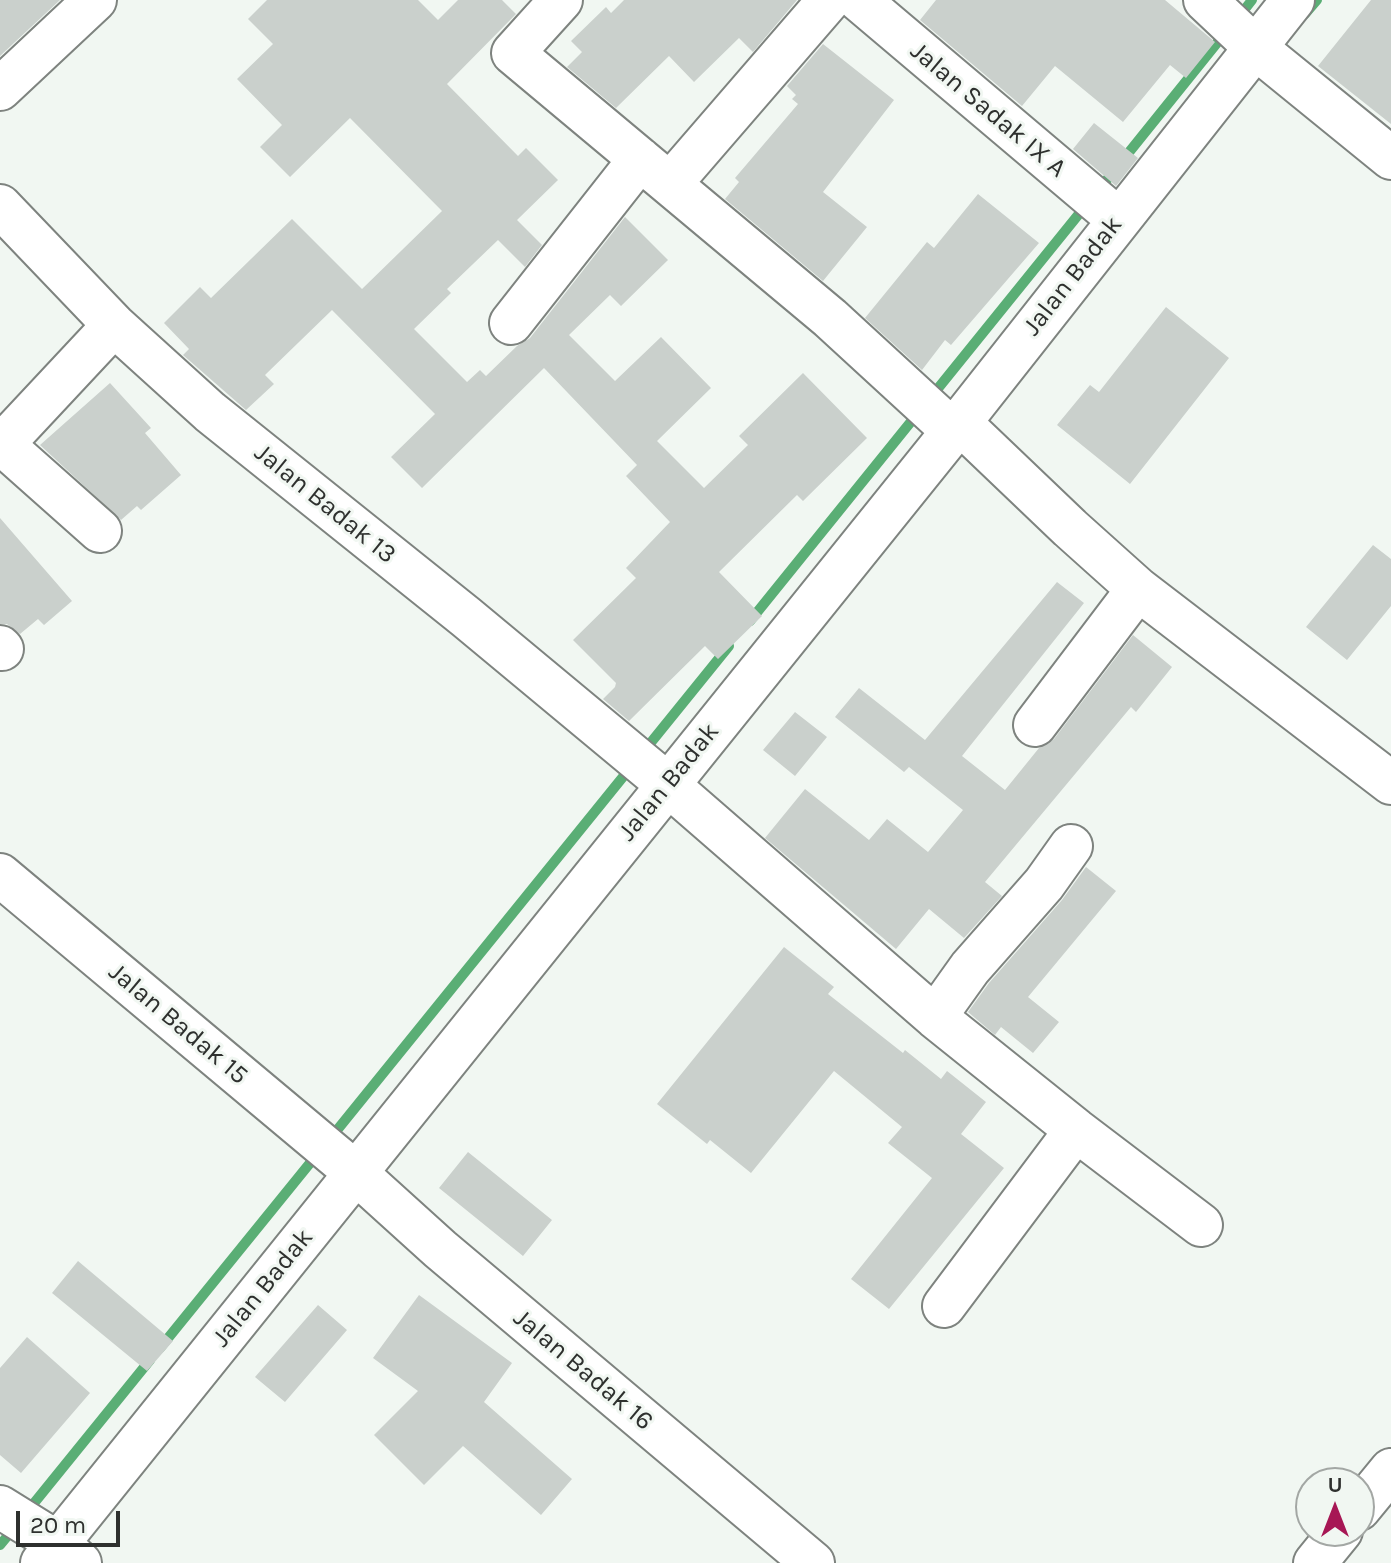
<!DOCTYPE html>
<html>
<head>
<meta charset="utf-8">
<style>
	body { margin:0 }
	#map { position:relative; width:1391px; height:1563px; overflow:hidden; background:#f1f7f2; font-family:Karla,sans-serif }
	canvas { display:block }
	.north { position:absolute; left:1295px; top:1467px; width:80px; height:80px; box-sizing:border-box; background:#f1f7f2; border:2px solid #a3a7a4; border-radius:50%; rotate:0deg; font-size:22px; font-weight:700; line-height:32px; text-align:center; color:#2e302e }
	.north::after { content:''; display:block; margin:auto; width:28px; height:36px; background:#a71755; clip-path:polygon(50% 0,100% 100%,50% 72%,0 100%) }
	.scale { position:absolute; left:16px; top:1511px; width:104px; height:36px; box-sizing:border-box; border:4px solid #2e302e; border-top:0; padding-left:10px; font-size:24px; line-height:28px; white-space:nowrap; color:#2e302e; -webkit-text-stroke:6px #f1f7f2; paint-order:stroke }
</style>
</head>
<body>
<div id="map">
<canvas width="1391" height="1563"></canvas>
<div class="north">U</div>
<div class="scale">20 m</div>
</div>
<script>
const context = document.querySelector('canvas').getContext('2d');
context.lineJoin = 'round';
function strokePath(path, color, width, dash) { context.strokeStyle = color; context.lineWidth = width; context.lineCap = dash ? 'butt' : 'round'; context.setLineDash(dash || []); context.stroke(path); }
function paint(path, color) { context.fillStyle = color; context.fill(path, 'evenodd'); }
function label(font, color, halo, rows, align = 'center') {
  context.font = font + ' Karla,sans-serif'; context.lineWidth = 6; context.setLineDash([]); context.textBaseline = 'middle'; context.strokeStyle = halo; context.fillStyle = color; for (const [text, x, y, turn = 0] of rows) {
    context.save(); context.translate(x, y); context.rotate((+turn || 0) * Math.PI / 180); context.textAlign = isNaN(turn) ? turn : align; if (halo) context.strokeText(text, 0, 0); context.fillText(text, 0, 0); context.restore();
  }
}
const stream = new Path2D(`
	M 1305,14 L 1317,0
	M 1238,18 L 1252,0
	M 1097,192 L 1225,33
	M 931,397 L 1087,204
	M 750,621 L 918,413
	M 644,751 L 729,646
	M 329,1140 L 631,767
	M 160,1348 L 319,1152
	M 26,1513 L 150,1360
	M 0,1545 L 14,1528`);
const building = new Path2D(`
	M 0,0 L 60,0 L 0,56 Z
	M 267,0 L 418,0 L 438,20 L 458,0 L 502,0 L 516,14 L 447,84 L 518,156 L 526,148 L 558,180 L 517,220 L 542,245 L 525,267 L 498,240 L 447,289 L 451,293 L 414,329 L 467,382 L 480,370 L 486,376 L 517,346 L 530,338 L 625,217 L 668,260 L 621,306 L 610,295 L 569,335 L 615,381 L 661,337 L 711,388 L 657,441 L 704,488 L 748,445 L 739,436 L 803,373 L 867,438 L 803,501 L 797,495 L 719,572 L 762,616 L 718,659 L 705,646 L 629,721 L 603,699 L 615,687 L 616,683 L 573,640 L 636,578 L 626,568 L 670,522 L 626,476 L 637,465 L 544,368 L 422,488 L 391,457 L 435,414 L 332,310 L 265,375 L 274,384 L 246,410 L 183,355 L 189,349 L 164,323 L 200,287 L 211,298 L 292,219 L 362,289 L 442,211 L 350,118 L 290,177 L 260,147 L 282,125 L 237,79 L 273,44 L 248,19 Z
	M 624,0 L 797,0 L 753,52 L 739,38 L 694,82 L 669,56 L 616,108 L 567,67 L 582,52 L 571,41 L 606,7 L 611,13 Z
	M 936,0 L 1165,0 L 1215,42 L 1186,78 L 1170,65 L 1123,122 L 1055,66 L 1022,106 L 920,20 Z
	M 1371,0 L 1391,0 L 1391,124 L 1318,66 Z
	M 823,44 L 894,100 L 823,192 L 867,227 L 823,281 L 725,199 L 739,182 L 735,178 L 798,104 L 792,99 L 796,95 L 787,86 Z
	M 1094,123 L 1138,158 L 1116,186 L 1073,149 Z
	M 978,194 L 1039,243 L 951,345 L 945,340 L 922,370 L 865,318 L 927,242 L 934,248 Z
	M 1166,307 L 1229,358 L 1130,484 L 1057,425 L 1090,385 L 1099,392 Z
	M 110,383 L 151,428 L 145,433 L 181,475 L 141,510 L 137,506 L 121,520 L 40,445 Z
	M 0,518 L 72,601 L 44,625 L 38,619 L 20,634 L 7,624 L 0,624 Z
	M 1373,545 L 1391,559 L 1391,606 L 1347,660 L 1306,627 Z
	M 1057,582 L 1084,603 L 962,756 L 1005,790 L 1039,748 L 1054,739 L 1133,635 L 1172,667 L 1136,712 L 1131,707 L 985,882 L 1002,896 L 964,938 L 929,909 L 896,949 L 765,838 L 805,789 L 869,840 L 887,819 L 928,852 L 963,810 L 909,767 L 904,772 L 835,717 L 859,688 L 925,740 Z
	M 795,712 L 827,737 L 795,776 L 763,750 Z
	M 1086,867 L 1116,891 L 1028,997 L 1059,1022 L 1033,1053 L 1001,1027 L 995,1035 L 968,1012 L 989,983 L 1062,900 Z
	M 784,947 L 834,987 L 828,994 L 903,1053 L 905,1050 L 941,1079 L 947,1071 L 986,1102 L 961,1134 L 1004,1168 L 889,1309 L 851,1279 L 932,1178 L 888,1143 L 902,1127 L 834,1071 L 751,1173 L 710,1140 L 707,1144 L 657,1104 Z
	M 468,1152 L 552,1220 L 523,1256 L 439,1188 Z
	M 78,1261 L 173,1341 L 147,1371 L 52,1293 Z
	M 419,1295 L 512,1363 L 484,1402 L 572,1479 L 541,1515 L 463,1446 L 424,1485 L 374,1435 L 418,1391 L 373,1358 Z
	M 318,1305 L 347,1330 L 285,1402 L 255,1377 Z
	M 27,1337 L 90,1393 L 21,1473 L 0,1455 L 0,1368 Z`);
const minor = new Path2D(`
	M 561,0 L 513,53 L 830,318 L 953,431
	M 859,0 L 1118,219
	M 1205,0 L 1257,49 L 1391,158
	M 0,89 L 95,0
	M 670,184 L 829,0
	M 0,206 L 114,325 L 210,412 L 466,617 L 667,784 L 935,1017 L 970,968 L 1044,884 L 1071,846
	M 511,323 L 640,159
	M 959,422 L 1070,528 L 1138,589 L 1035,725
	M 2,444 L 100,531
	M 0,447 L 114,325
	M 1138,589 L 1391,783
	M 0,647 L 2,649
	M 0,875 L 356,1173 L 440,1249 L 813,1563
	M 935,1017 L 1076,1130 L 1201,1225
	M 944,1306 L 1076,1130
	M 0,1507 L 58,1543 L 80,1563
	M 1359,1509 L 1391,1470
	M 42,1563 L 953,431 L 1293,0
	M 1315,1563 L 1341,1531`);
const streetNames = [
	["Jalan Sadak IX A",988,110,40],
	["Jalan Badak",1073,276,-52],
	["Jalan Badak 13",325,504,39],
	["Jalan Badak",669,782,-51],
	["Jalan Badak 15",178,1024,40],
	["Jalan Badak",263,1288,-51],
	["Jalan Badak 16",583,1370,40]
];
strokePath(stream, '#5aae75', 10);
paint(building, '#cad0cc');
strokePath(minor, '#7e837f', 46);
strokePath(minor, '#fff', 42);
label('26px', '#2e302e', '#f1f7f2', streetNames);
</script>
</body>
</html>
